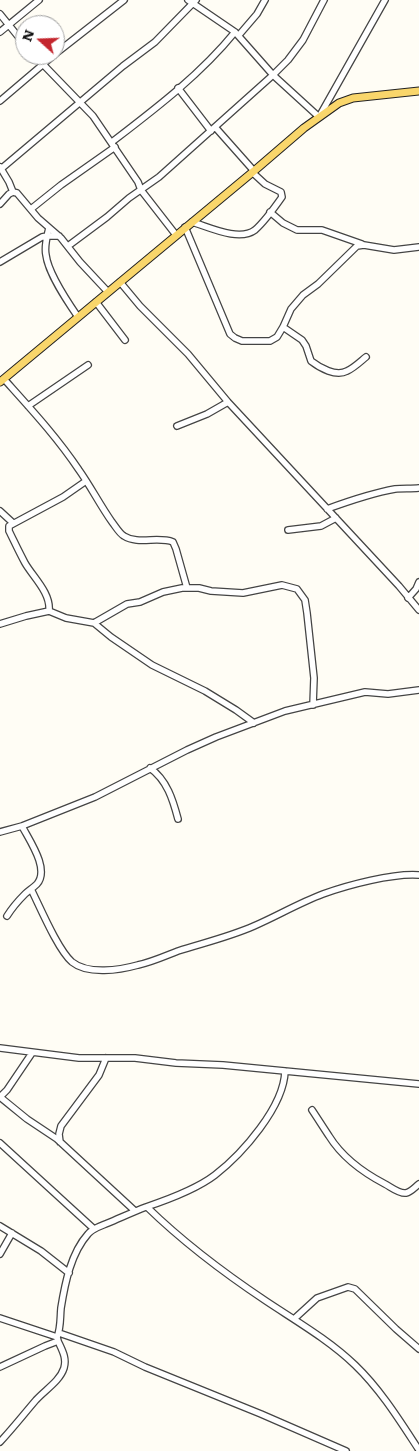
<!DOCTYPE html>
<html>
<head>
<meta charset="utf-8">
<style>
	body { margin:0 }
	#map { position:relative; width:419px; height:1451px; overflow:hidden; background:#fffdf5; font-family:Literata,serif }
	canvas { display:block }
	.north { position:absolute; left:15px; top:15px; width:50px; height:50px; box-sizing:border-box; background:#fff; border:1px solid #a0a0a0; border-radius:50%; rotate:290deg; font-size:14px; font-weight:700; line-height:20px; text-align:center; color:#111 }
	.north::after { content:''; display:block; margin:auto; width:18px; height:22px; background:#c4262e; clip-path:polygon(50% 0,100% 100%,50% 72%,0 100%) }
</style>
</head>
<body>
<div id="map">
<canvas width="419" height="1451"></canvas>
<div class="north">N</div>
</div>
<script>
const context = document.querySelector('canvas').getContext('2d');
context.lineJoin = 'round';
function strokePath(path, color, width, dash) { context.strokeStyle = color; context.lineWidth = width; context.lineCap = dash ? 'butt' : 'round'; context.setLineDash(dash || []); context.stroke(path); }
const minor = new Path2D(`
	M 188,0 L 235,32 L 273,75 L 319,117 L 385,0
	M 0,14 L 25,45
	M 0,32 L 39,0
	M 239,35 L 257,14 L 265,0
	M 55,54 L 124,0
	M 34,55 L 93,116 L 138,182 L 141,190 L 176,235
	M 178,88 L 211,131
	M 0,101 L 54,55
	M 215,127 L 254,171
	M 112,142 C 155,109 200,75 235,32
	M 0,167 L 9,182 L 13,192 L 17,193 L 38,218 L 61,238 L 80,262 L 108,292
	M 1,169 L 123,66 L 155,42 L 196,0
	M 0,204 L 9,194 L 13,192
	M 31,209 L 61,185 L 115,147
	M 270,212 L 283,223 L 297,230 L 322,230 L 362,244
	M 192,222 C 209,227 239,242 255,230 C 264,222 275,207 282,197 L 281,192 L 265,184 L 252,172
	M 185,227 L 230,334 L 235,338 L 242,341 L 270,341 L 277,337 L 283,327 L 291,309 L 303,295 L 318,284 L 357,246 L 364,245 L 394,250 L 419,247
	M 49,228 C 47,237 44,246 46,255 C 48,273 67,301 78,317
	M 68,246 L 107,217 L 129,198 L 159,177 L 273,75 L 288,60 L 303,40 L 324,0
	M 0,262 L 42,237 L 47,236 L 59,236
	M 120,282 L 140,306 L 188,354 L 228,402 L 399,586 L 419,610
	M 96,302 L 125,340
	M 283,327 L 302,340 L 306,346 L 311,361 C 320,368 336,377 347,371 C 354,368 361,361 366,357
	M 4,379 C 30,408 57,437 79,470 C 91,487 100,505 112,522 C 116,527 119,533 124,536 C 138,545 158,536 173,542 L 176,549 L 187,588
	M 28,406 L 88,365
	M 177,426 L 207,414 L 228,402
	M 327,509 C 349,501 372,493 395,489 C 403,488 411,489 419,488
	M 0,511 L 13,523
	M 288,530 L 321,526 L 336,518
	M 408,598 L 416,589 L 419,582
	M 49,611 C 51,593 33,577 25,563 C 19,552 14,541 9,531 L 9,526 L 63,497 L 86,481
	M 94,623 L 111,637 L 152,665 L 205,691 L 236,710 L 254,723
	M 0,624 L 26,616 L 49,611 L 66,618 L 94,623 L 127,604 L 140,602 L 163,592 L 182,588 L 199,588 L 211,591 L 243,593 L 282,585 L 297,589 L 305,600 L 307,613 L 314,678 L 313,705
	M 150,768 C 167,780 173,800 178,819
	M 0,832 L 22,826 L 95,797 L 187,750 L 216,737 L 285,711 L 365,692 L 388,694 L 419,690
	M 31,889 C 40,907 58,950 72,962 C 88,975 120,970 138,965 C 152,962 165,956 178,951 C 203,943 229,937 254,926 C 277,916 299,903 323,894 C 348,885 393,873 419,875
	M 7,916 C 12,908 18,901 25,894 C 28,891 33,888 37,884 C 50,869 29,840 22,826
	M 0,1048 L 79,1058 L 135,1058 L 176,1063 L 223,1065 L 419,1084
	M 32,1053 L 7,1090 L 0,1097 L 27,1119 L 57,1139 L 135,1211
	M 312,1110 C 318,1119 323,1127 329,1136 C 342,1157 364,1173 385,1184 C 391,1187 399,1194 406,1193 C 411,1192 415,1187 419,1184
	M 60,1142 L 59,1134 L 61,1126 L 99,1075 L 106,1058
	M 0,1143 L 94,1229
	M 147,1207 C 183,1242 224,1273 266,1301 C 296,1321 329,1340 355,1365 C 381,1390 400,1421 419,1450
	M 0,1226 L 41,1251 L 69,1273
	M 0,1254 L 12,1233
	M 0,1318 L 57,1337
	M 294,1319 L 317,1298 L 348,1287 L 355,1289 L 396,1329 L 419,1349
	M 59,1333 L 114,1352 L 145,1367 L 261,1414 L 346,1451
	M 0,1367 L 45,1346 L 58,1341 L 57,1337 C 61,1328 60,1318 61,1308 C 65,1283 71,1253 88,1234 C 93,1228 101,1226 108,1223 C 120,1218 133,1212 146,1207 C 167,1200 198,1188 215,1175 C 242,1154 284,1107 285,1071
	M 0,1442 C 13,1428 24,1414 36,1400 C 45,1390 60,1381 64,1368 C 67,1358 62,1350 58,1341`);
const major = new Path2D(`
	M 0,382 L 254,171 L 304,128 L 339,103 L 353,98 L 419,91`);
strokePath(minor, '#444', 8);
strokePath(major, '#222', 9);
strokePath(minor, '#fff', 5.5);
strokePath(major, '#f9d66b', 7);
</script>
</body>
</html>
